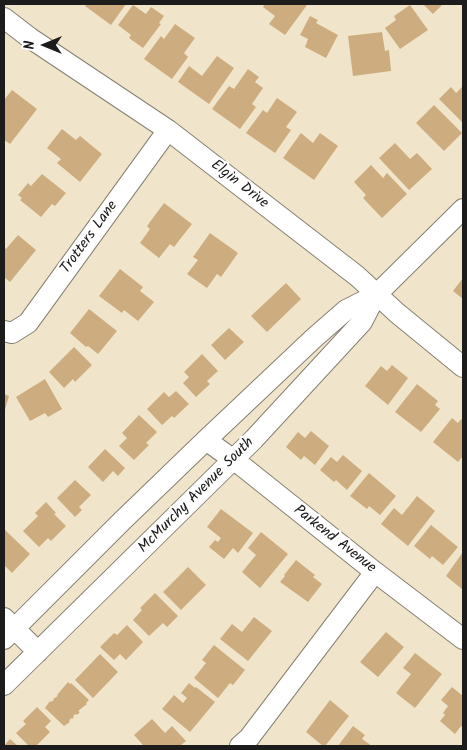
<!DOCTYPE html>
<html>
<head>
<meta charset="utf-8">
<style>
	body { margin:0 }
	#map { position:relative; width:467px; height:750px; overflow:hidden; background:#f0e5ca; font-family:Kalam,sans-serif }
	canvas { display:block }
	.frame { position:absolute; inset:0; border:5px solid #1c1c1c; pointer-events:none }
	.north { position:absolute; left:20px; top:20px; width:50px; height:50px; -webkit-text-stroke:4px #fff; paint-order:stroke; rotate:270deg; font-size:14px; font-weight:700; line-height:20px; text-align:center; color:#1c1c1c }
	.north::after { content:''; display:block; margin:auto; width:18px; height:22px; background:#1c1c1c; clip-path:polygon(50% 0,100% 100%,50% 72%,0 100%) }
</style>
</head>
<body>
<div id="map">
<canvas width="467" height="750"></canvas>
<div class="frame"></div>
<div class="north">N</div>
</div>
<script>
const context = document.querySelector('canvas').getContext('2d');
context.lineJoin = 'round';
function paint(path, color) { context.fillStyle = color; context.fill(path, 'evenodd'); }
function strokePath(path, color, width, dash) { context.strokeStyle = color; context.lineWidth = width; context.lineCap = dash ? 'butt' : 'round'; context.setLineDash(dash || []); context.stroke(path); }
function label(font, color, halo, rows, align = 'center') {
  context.font = font + ' Kalam,sans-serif'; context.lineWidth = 4.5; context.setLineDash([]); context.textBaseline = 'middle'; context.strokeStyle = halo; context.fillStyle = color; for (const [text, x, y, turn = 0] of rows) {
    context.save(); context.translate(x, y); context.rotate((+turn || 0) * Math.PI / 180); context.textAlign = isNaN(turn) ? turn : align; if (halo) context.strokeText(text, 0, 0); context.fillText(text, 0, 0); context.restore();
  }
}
const building = new Path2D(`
	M 87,4 L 126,4 L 111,25 L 85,6 Z
	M 265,4 L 305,4 L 307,5 L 285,35 L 269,24 L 275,16 L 263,7 Z
	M 423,4 L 443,4 L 433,14 Z
	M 133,5 L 146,14 L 151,7 L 164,16 L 159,23 L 161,24 L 143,48 L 129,38 L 131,35 L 118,25 Z
	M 410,5 L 428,30 L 400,49 L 385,28 L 396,20 L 394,16 Z
	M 310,16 L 318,20 L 316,23 L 338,35 L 326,58 L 305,47 L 308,39 L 300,35 Z
	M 175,24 L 195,38 L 184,53 L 188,57 L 172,79 L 144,59 L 161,36 L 164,39 Z
	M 382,32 L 385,51 L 389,50 L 391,71 L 353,76 L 348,36 Z
	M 217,56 L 234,68 L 209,104 L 178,82 L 189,66 L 202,76 Z
	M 248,69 L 259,77 L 255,82 L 263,88 L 252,104 L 256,107 L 240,129 L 212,109 L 229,86 L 234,89 Z
	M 463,86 L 463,123 L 439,99 L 451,87 L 456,93 Z
	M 12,90 L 37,109 L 10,144 L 4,140 L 4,114 L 5,112 L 4,111 L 4,100 Z
	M 277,98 L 297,112 L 286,127 L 291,130 L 275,153 L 246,133 L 263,110 L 267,113 Z
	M 434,105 L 462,133 L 444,151 L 416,123 Z
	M 62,129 L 76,140 L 80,136 L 102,154 L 80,182 L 57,163 L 61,159 L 47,148 Z
	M 301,133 L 313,143 L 320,133 L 338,146 L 314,180 L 283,158 Z
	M 395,143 L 410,159 L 417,153 L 432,169 L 409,190 L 379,158 Z
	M 371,165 L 383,178 L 387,173 L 407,194 L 382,218 L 363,198 L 366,195 L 354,182 Z
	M 42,174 L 66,193 L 55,206 L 52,204 L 41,217 L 20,200 L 22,198 L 18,195 L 28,183 L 31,186 Z
	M 164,203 L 192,224 L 174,247 L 170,244 L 159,258 L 140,243 L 150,229 L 147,226 Z
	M 210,233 L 238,253 L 221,277 L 217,274 L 207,288 L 187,274 L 198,260 L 193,257 Z
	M 18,235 L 36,250 L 10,282 L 4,277 L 4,247 L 6,249 Z
	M 120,269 L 143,287 L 140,291 L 154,302 L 138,321 L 124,310 L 122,313 L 99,296 Z
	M 463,278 L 463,299 L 453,291 Z
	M 286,283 L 301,299 L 267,332 L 251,316 Z
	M 89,309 L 117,331 L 98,354 L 88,346 L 86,347 L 70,333 Z
	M 229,328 L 244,342 L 225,360 L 211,345 Z
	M 74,347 L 92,365 L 75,382 L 73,379 L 64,388 L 49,372 Z
	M 202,354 L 218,371 L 207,381 L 210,384 L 196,397 L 183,383 L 189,377 L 184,372 Z
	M 392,365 L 408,378 L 388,405 L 365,386 L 381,366 L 387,371 Z
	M 45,379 L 62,409 L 48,417 L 45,413 L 30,421 L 16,397 Z
	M 417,384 L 438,401 L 435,405 L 440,409 L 421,432 L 395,412 Z
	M 176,391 L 189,404 L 174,418 L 172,416 L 162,425 L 147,409 L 164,392 L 169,397 Z
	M 4,394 L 9,396 L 4,413 Z
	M 139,415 L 157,432 L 146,443 L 149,445 L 134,460 L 119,446 L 127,438 L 122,433 Z
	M 452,418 L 458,423 L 461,419 L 463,421 L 463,456 L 458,462 L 433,442 Z
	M 311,431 L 329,446 L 315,465 L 304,456 L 301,460 L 286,447 L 298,432 L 305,438 Z
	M 105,449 L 125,468 L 118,476 L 113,471 L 103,482 L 88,467 Z
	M 343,455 L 362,471 L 347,490 L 336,480 L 334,482 L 320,470 L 331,457 L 337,462 Z
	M 369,473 L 396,496 L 380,515 L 369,506 L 367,509 L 350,496 Z
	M 75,480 L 91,495 L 79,507 L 82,510 L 75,517 L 57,498 Z
	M 417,496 L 435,511 L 408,546 L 381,524 L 394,508 L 402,515 Z
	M 46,502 L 56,513 L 54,514 L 66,526 L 51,541 L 48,538 L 39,547 L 23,531 L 38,516 L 35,513 Z
	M 221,509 L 253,533 L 238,553 L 233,548 L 224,559 L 209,547 L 215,540 L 218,542 L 221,538 L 207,527 Z
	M 431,525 L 458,547 L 443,565 L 432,556 L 430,559 L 414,546 Z
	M 5,530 L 30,554 L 12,573 L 4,565 L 4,531 Z
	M 261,532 L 288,554 L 260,588 L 242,572 L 256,555 L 248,548 Z
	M 463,552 L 463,590 L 446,576 Z
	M 296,560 L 315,575 L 313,577 L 322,584 L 308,602 L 280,582 L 285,576 L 284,575 Z
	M 188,567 L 206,585 L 181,610 L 163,592 Z
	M 155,593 L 178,616 L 167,627 L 163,623 L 149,636 L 133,620 L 142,610 L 140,608 Z
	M 254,617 L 272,631 L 248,661 L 220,639 L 232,624 L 242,632 Z
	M 127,625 L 143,642 L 126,660 L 120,654 L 114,660 L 100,647 L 114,633 L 117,635 Z
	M 386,632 L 404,647 L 378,677 L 360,662 Z
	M 214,645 L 245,670 L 233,685 L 230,683 L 218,698 L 194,678 L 206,663 L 202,660 Z
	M 415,653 L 442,674 L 415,708 L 396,693 L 411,674 L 403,668 Z
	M 100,654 L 118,672 L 93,698 L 75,680 Z
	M 68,682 L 70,684 L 71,683 L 89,700 L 86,703 L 87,704 L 78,711 L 80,712 L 77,715 L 76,714 L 73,716 L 74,717 L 72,719 L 71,718 L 69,721 L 70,722 L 64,726 L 45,708 L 50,701 L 51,702 L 54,700 L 53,699 L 58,696 L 57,695 Z
	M 189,683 L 195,688 L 196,687 L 215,702 L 190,732 L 162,709 L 174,695 L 183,703 L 187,698 L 181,693 Z
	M 452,687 L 463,696 L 463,726 L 462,727 L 461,726 L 455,734 L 440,721 L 445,715 L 443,713 L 448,706 L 441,700 Z
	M 330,700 L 349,716 L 325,746 L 323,746 L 306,732 Z
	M 37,707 L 51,721 L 45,727 L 50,732 L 36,746 L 29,746 L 16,733 L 26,724 L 23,721 Z
	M 152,719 L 165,733 L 172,726 L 186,741 L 180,746 L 144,746 L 134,735 Z
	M 353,726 L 365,735 L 362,739 L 372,746 L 338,746 Z
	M 10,739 L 18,746 L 4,746 Z`);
const minor = new Path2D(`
	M 4,18 L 30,38 L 168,130 L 357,276 L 397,313 L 463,367
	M 4,331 L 12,333 L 28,323 L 168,130
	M 206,440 L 242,466 L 375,572 L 463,639
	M 4,618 L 38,652
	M 4,639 L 122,521 L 206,440 L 314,338 L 346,310 L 376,295
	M 4,685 L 254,439 L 362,322 L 376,295 L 463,209
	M 240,746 L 249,738 L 375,572`);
const streetNames = [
	["Elgin Drive",239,185,38],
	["Trotters Lane",90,238,-54],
	["McMurchy Avenue South",197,496,-45],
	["Parkend Avenue",334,540,38]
];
paint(building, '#cdac7f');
strokePath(minor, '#868073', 22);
strokePath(minor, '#fff', 20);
label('15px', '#1c1c1c', '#fff', streetNames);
</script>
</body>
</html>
